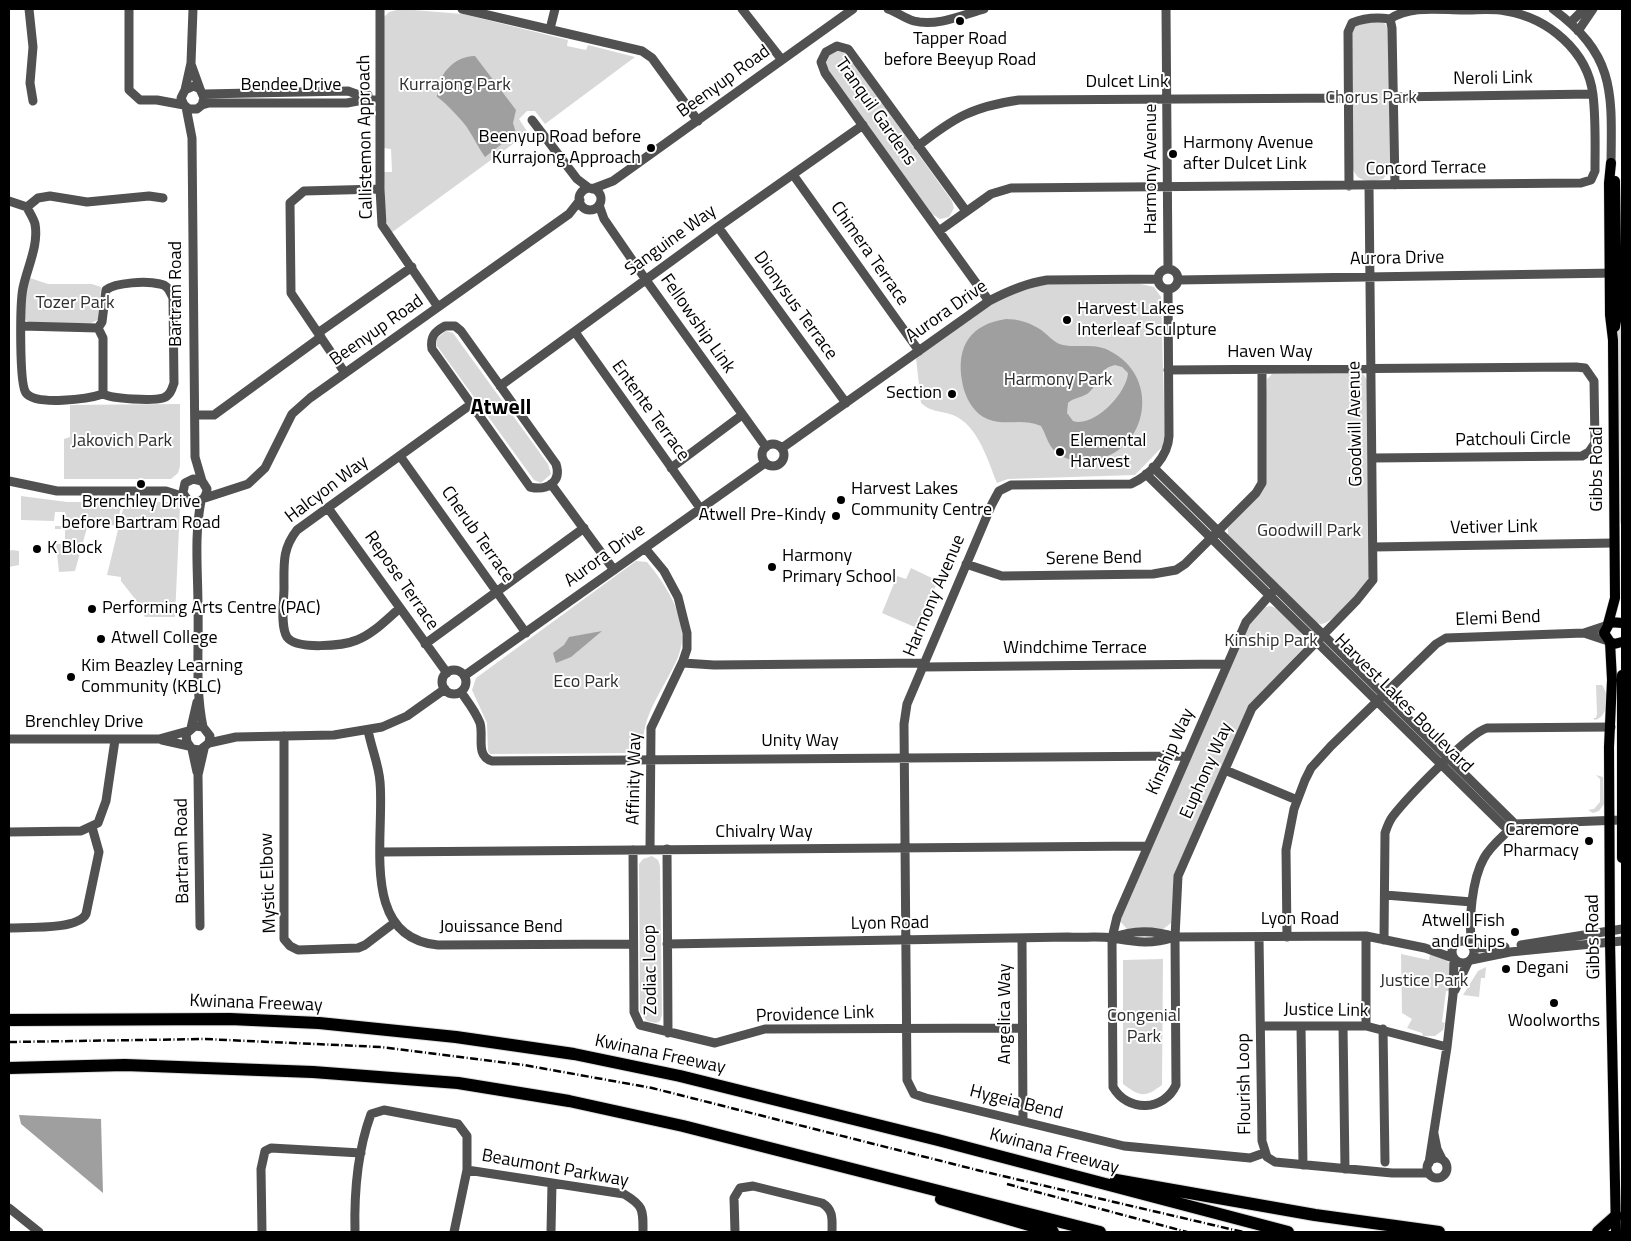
<!DOCTYPE html>
<html>
<head>
<meta charset="utf-8">
<style>
	body { margin:0 }
	#map { position:relative; width:1631px; height:1241px; overflow:hidden; background:#fff; font-family:"Titillium Web",sans-serif }
	canvas { display:block }
	.frame { position:absolute; inset:0; border:10px solid #000; pointer-events:none }
</style>
</head>
<body>
<div id="map">
<canvas width="1631" height="1241"></canvas>
<div class="frame"></div>
</div>
<script>
const context = document.querySelector('canvas').getContext('2d');
context.lineJoin = 'round';
function paint(path, color) { context.fillStyle = color; context.fill(path, 'evenodd'); }
function strokePath(path, color, width, dash) { context.strokeStyle = color; context.lineWidth = width; context.lineCap = dash ? 'butt' : 'round'; context.setLineDash(dash || []); context.stroke(path); }
function label(font, color, halo, rows, align = 'center') {
  context.font = font + ' "Titillium Web",sans-serif'; context.lineWidth = 4; context.setLineDash([]); context.textBaseline = 'middle'; context.strokeStyle = halo; context.fillStyle = color; for (const [text, x, y, turn = 0] of rows) {
    context.save(); context.translate(x, y); context.rotate((+turn || 0) * Math.PI / 180); context.textAlign = isNaN(turn) ? turn : align; if (halo) context.strokeText(text, 0, 0); context.fillText(text, 0, 0); context.restore();
  }
}
const green = new Path2D(`
	M 401,9 L 463,14 L 568,40 L 567,46 L 586,50 L 588,45 L 635,57 L 545,124 L 535,111 L 527,111 L 519,119 L 528,133 L 391,233 L 385,218 L 384,172 L 392,172 L 391,149 L 384,148 L 383,18 L 389,12 Z
	M 1383,21 L 1389,30 L 1390,170 L 1383,179 C 1371,183 1357,182 1353,169 L 1352,29 L 1355,23 Z
	M 834,50 L 845,52 L 848,56 L 952,201 L 954,208 L 949,217 L 940,219 L 932,214 L 827,70 L 824,63 L 826,56 Z
	M 1621,237 L 1622,237 L 1622,527 L 1617,514 L 1616,346 L 1621,299 Z
	M 30,278 L 48,284 L 92,284 L 101,287 L 98,320 L 91,323 L 29,323 L 25,319 L 25,295 Z
	M 1132,282 L 1154,287 L 1161,297 L 1165,439 L 1163,446 L 1135,475 L 1008,479 L 997,483 C 988,461 978,425 953,415 C 939,410 933,413 921,403 L 916,358 C 948,335 1001,289 1040,283 C 1070,280 1102,283 1132,282 Z
	M 446,331 L 453,333 L 548,464 L 551,474 L 541,483 L 534,480 L 437,346 L 436,339 Z
	M 1358,372 L 1364,375 L 1368,382 L 1369,576 C 1365,588 1334,623 1321,624 L 1313,622 L 1228,535 L 1228,528 L 1259,494 L 1267,379 L 1272,374 Z
	M 180,404 L 180,466 L 178,473 L 171,479 L 64,479 L 64,439 L 70,437 L 70,405 Z
	M 21,496 L 67,502 L 122,502 L 117,525 L 99,526 L 88,524 L 75,571 L 59,572 L 56,544 L 65,544 L 65,529 L 55,529 L 55,526 L 65,526 L 65,512 L 55,512 L 54,521 L 21,520 Z
	M 150,502 L 179,502 L 184,506 L 180,506 L 175,617 L 145,617 L 143,614 L 146,609 L 149,608 L 152,613 L 152,608 L 146,606 L 141,611 L 139,604 L 121,581 L 121,577 L 107,575 L 124,505 L 147,510 Z
	M 12,550 L 19,551 L 19,565 L 9,567 L 9,551 Z
	M 636,561 L 647,562 C 667,586 692,624 678,657 C 670,676 658,693 650,712 C 645,723 643,737 641,749 L 633,753 L 490,754 L 488,751 L 487,723 L 472,690 L 476,678 Z
	M 911,568 L 938,581 L 917,628 L 882,613 L 897,576 L 906,579 Z
	M 1270,606 C 1284,609 1308,633 1303,648 L 1249,706 L 1174,874 L 1171,923 L 1162,930 L 1127,929 L 1119,920 L 1251,620 L 1262,608 Z
	M 1596,685 L 1602,685 C 1610,695 1608,717 1595,720 L 1593,718 L 1596,718 L 1597,714 Z
	M 1596,775 L 1603,777 L 1604,804 L 1599,811 L 1593,813 L 1588,810 L 1594,809 L 1600,802 L 1600,779 Z
	M 652,856 L 658,860 L 660,866 L 662,1015 L 660,1021 L 656,1023 L 647,1021 L 640,1012 L 639,864 L 643,859 Z
	M 1401,954 L 1429,960 L 1430,954 L 1445,959 L 1450,964 L 1449,991 L 1446,991 L 1442,1022 L 1445,1023 L 1443,1030 L 1435,1036 L 1423,1036 L 1422,1033 L 1407,1028 L 1412,1019 L 1402,1013 Z
	M 1163,959 L 1162,1085 C 1144,1098 1141,1097 1123,1084 L 1123,960 Z
	M 1486,967 L 1485,978 L 1481,978 L 1479,997 L 1463,995 L 1478,971 Z`);
const water = new Path2D(`
	M 475,56 L 516,110 L 513,123 L 516,133 L 485,157 C 478,147 474,138 468,129 C 466,124 441,98 437,97 C 437,76 453,56 475,56 Z
	M 1006,319 C 1017,319 1028,322 1038,328 C 1047,333 1053,343 1063,345 C 1078,348 1094,343 1108,350 C 1165,377 1147,460 1084,461 C 1075,461 1063,459 1056,452 C 1048,446 1046,434 1041,426 C 1018,416 1000,430 979,414 C 969,405 964,393 962,381 C 956,346 971,324 1006,319 ZM 1115,365 L 1122,367 L 1128,373 C 1127,393 1094,428 1073,421 L 1067,413 L 1068,403 C 1073,398 1080,398 1087,394 C 1099,386 1096,369 1115,365 Z
	M 602,631 L 571,657 L 556,663 L 553,653 L 564,645 L 569,637 Z
	M 19,1115 L 101,1119 L 103,1193 L 21,1124 Z`);
const minor = new Path2D(`
	M 29,9 L 33,47 L 30,83 L 33,101
	M 129,9 L 129,90 L 140,100 L 157,100 L 184,105 L 189,109 L 197,109 L 202,105 L 204,98 L 200,89 L 194,86 L 185,90 L 181,98 L 184,105
	M 380,9 L 380,189 L 382,225 L 438,307
	M 462,9 L 642,51 L 652,58 L 698,121
	M 742,9 L 782,60
	M 888,9 C 897,12 904,18 914,21 C 936,27 963,15 984,9
	M 1166,9 L 1168,268
	M 1553,9 C 1615,55 1612,91 1611,163
	M 1571,22 L 1584,9
	M 550,29 L 555,9
	M 1578,31 L 1593,9
	M 191,64 L 200,89
	M 185,90 L 191,63 L 193,9
	M 204,94 L 348,91 L 362,96 L 368,95
	M 1393,97 L 1593,94
	M 202,105 L 209,103 L 347,103 L 363,100 L 379,100
	M 186,107 L 192,138 L 195,457 L 202,481 L 207,489 C 206,504 188,507 183,492 L 185,483 L 193,479 L 202,481
	M 532,120 L 577,179 L 589,188
	M 918,146 C 955,117 972,107 1019,100 L 1349,98
	M 794,176 L 919,351
	M 1349,186 L 1348,32 L 1352,23 C 1364,18 1376,17 1390,19 L 1392,28 L 1395,185
	M579 199a11 11 0 1 1 22 0a11 11 0 1 1-22 0Z
	M 592,189 L 613,181 L 853,9
	M 9,201 L 27,207 C 29,212 34,219 35,224 C 39,245 27,268 23,288 C 20,302 19,384 26,393 C 36,406 88,399 103,394 L 103,338 L 98,328 L 22,326
	M 599,205 L 604,219 L 646,280 L 766,447
	M 27,207 L 38,198 L 50,196 L 87,202 L 149,196 L 163,198
	M 966,211 L 848,49 L 837,46 L 826,52 L 821,62 L 825,73 L 989,301
	M 718,227 L 846,403
	M 939,231 L 991,194 L 1011,188 L 1581,183 L 1591,180 L 1595,171 C 1595,146 1596,120 1593,95 C 1588,51 1548,18 1506,11 C 1492,8 1478,10 1464,10 C 1439,10 1411,5 1390,19
	M1158 279a10 10 0 1 1 20 0a10 10 0 1 1-20 0Z
	M 1178,280 L 1616,273
	M 1168,289 L 1169,436 C 1168,457 1150,475 1131,484 L 1011,485 L 999,491 L 992,504 L 907,704 L 904,724 L 907,1080 L 914,1094 L 926,1098 L 1124,1146 L 1250,1158 L 1264,1153
	M 445,326 L 455,326 L 461,331 L 556,464 C 562,482 547,491 530,487 L 432,349 C 430,337 434,332 445,326 Z
	M 98,328 L 102,322 L 106,290 C 116,282 147,281 160,284 C 168,285 170,292 173,298 L 174,383 C 172,389 170,396 163,398 C 152,401 113,399 103,394
	M 575,332 L 700,508
	M 318,333 L 412,267
	M 1168,370 L 1576,367 L 1585,368 L 1594,381 L 1595,443 L 1589,452 L 1582,456 L 1373,458
	M 345,373 L 291,293 L 290,203 L 304,191 L 380,189
	M 500,386 L 718,227 L 863,125
	M 195,415 L 214,415 L 321,337
	M762 455a11 11 0 1 1 22 0a11 11 0 1 1-22 0Z
	M 782,448 L 989,301 C 1008,291 1027,283 1047,280 L 1158,279
	M 400,456 L 526,633
	M 1153,467 L 1515,824
	M 671,468 L 742,415
	M 1146,474 L 1509,831
	M 9,481 L 57,491 L 166,491 L 185,497
	M 551,484 L 614,570
	M 205,498 L 248,484 L 265,468 L 292,414 L 310,398 L 569,214 L 580,200
	M 201,501 C 194,538 198,570 198,608 C 199,648 195,688 203,727
	M 328,508 L 447,673
	M 1374,547 L 1614,543
	M 645,548 L 664,571 L 678,597 L 687,633 L 687,649 L 683,661 L 651,728 L 650,849
	M 966,564 L 1002,576 L 1153,574 L 1176,570 L 1185,564 L 1256,493 L 1262,483 L 1262,370
	M 1276,588 L 1246,622 L 1117,917 L 1112,938 L 1113,1087 C 1128,1113 1164,1111 1176,1085 L 1175,937 L 1178,876 L 1252,708 L 1357,600 L 1373,580 L 1369,185
	M 400,608 C 387,619 373,634 357,640 C 343,646 296,650 287,637 C 280,626 284,601 284,588 C 284,564 282,549 297,530 L 470,405
	M 1584,633 L 1608,641
	M 425,644 L 584,528
	M 683,663 L 714,665 L 924,663
	M 923,667 L 1227,664
	M442 682a12 12 0 1 1 24 0a12 12 0 1 1-24 0Z
	M 464,676 L 765,463
	M 461,692 C 468,702 476,712 480,723 C 484,736 475,756 492,761 L 1187,756
	M 191,728 L 197,702
	M 368,730 C 371,747 379,765 380,782 C 385,837 359,938 438,945 L 633,944
	M 284,736 L 284,939 L 290,946 L 298,950 L 358,948 L 365,945 L 394,923
	M 9,739 L 159,739 L 188,731
	M 162,740 L 189,746
	M 209,743 L 236,737 L 334,735 L 382,727 L 407,716 L 445,689
	M 192,749 L 200,750 L 209,743 L 210,736 L 203,727 L 195,726 L 186,734 L 187,742 L 192,749 L 197,772
	M 1225,770 L 1297,800
	M 9,832 L 81,831 L 98,823 L 106,801 L 115,740
	M 667,849 L 668,1033
	M 633,850 L 634,1012 L 640,1025 L 715,1043 L 765,1029 L 1022,1028
	M 382,852 L 1147,846
	M 1385,895 L 1472,902
	M 200,926 L 198,775 L 204,749
	M 9,928 C 27,927 78,930 86,914 L 99,852 L 92,827
	M 1366,936 L 1366,1026
	M 1259,937 L 1262,1141 L 1267,1157 L 1275,1162 L 1392,1173 L 1428,1173
	M 1287,937 L 1286,850 L 1294,809 L 1305,780 L 1311,768 L 1331,746 L 1436,644 L 1446,638 L 1584,633 L 1608,625
	M 1022,938 L 1023,1121
	M 1112,938 C 1132,930 1154,930 1175,937
	M 1384,940 L 1385,833 C 1387,827 1389,821 1393,816 C 1407,798 1469,733 1487,728 L 1611,727
	M1452 952a11 11 0 1 1 22 0a11 11 0 1 1-22 0Z
	M 667,944 L 1068,937 C 1082,938 1098,936 1112,938 C 1136,942 1150,945 1175,937 L 1366,936 L 1425,948 L 1453,958
	M 1472,945 C 1468,922 1472,879 1484,858 C 1491,845 1505,835 1515,824 L 1621,820
	M 1521,945 L 1622,929
	M 1473,948 L 1505,947
	M 1471,960 L 1510,952 L 1622,941
	M 1455,990 L 1468,962
	M 1261,1026 L 1366,1026 L 1447,1047
	M 1301,1026 L 1303,1165
	M 1343,1026 L 1345,1169
	M 1383,1029 L 1385,1162
	M 1434,1134 L 1437,1149 L 1442,1159
	M1427 1168a10 10 0 1 1 20 0a10 10 0 1 1-20 0Z
	M 1429,1163 L 1447,1047 L 1453,995 L 1454,959
	M 467,1170 L 624,1194 C 644,1206 643,1210 643,1232
	M 9,1208 L 39,1232
	M 262,1232 L 261,1169 L 265,1151 L 271,1148 L 361,1153
	M 355,1232 C 354,1192 357,1152 371,1114 L 384,1110 L 458,1124 L 467,1136 L 467,1170 L 454,1232
	M 551,1232 L 552,1183
	M 735,1232 L 734,1198 L 740,1188 L 753,1186 L 822,1203 C 834,1210 832,1220 832,1232`);
const major = new Path2D(`
	M 1615,181 L 1617,315 L 1615,327
	M 1622,623 L 1610,622 L 1604,633 L 1610,642 L 1614,644 L 1622,642
	M 1608,624 L 1615,598 L 1613,340 L 1610,315 L 1609,183 L 1611,163
	M 1610,642 L 1612,680 L 1609,747 L 1610,942 L 1616,1232
	M 1622,675 L 1622,858`);
const highway = new Path2D(`
	M 9,1020 L 230,1019 L 319,1023 L 456,1037 L 574,1054 L 680,1076 L 938,1140 L 1288,1232
	M 9,1068 L 125,1065 L 313,1072 L 458,1083 L 569,1101 L 683,1126 L 1100,1232
	M 1116,1180 L 1315,1215 L 1439,1232
	M 941,1199 L 1053,1232
	M 1598,1232 L 1616,1216`);
const rail = new Path2D(`
	M 9,1042 L 205,1039 L 381,1047 L 524,1065 L 652,1088 L 977,1170 L 1243,1232
	M 1007,1184 L 1187,1232`);
const markers = [
	[960,21,5,"#000"],
	[651,148,5,"#000"],
	[1173,154,5,"#000"],
	[1067,320,5,"#000"],
	[952,394,5,"#000"],
	[1060,452,5,"#000"],
	[141,484,5,"#000"],
	[841,500,5,"#000"],
	[836,516,5,"#000"],
	[37,549,5,"#000"],
	[772,567,5,"#000"],
	[92,609,5,"#000"],
	[101,639,5,"#000"],
	[71,677,5,"#000"],
	[1589,841,5,"#000"],
	[1515,932,5,"#000"],
	[1506,969,5,"#000"],
	[1554,1003,5,"#000"]
];
const poiNames = [
	["Tapper Road",960,40,"center"],
	["before Beeyup Road",960,61,"center"],
	["Beenyup Road before",641,138,"right"],
	["Kurrajong Approach",641,159,"right"],
	["Harmony Avenue",1183,144],
	["after Dulcet Link",1183,165],
	["Harvest Lakes",1077,310],
	["Interleaf Sculpture",1077,331],
	["Section",942,394,"right"],
	["Elemental",1070,442],
	["Harvest",1070,463],
	["Harvest Lakes",851,490],
	["Community Centre",851,511],
	["Brenchley Drive",141,503,"center"],
	["before Bartram Road",141,524,"center"],
	["Atwell Pre-Kindy",826,516,"right"],
	["K Block",47,549],
	["Harmony",782,557],
	["Primary School",782,578],
	["Performing Arts Centre (PAC)",102,609],
	["Atwell College",111,639],
	["Kim Beazley Learning",81,667],
	["Community (KBLC)",81,688],
	["Caremore",1579,831,"right"],
	["Pharmacy",1579,852,"right"],
	["Atwell Fish",1505,922,"right"],
	["and Chips",1505,943,"right"],
	["Degani",1516,969],
	["Woolworths",1554,1022,"center"]
];
const streetNames = [
	["Neroli Link",1493,79,-1],
	["Beenyup Road",724,82,-36],
	["Dulcet Link",1127,83],
	["Bendee Drive",291,86],
	["Tranquil Gardens",875,112,55],
	["Callistemon Approach",366,137,-91],
	["Harmony Avenue",1152,169,-90],
	["Concord Terrace",1426,169,-1],
	["Sanguine Way",671,241,-36],
	["Chimera Terrace",869,254,55],
	["Aurora Drive",1397,259,-1],
	["Bartram Road",177,294,-90],
	["Dionysus Terrace",795,306,54],
	["Aurora Drive",947,312,-35],
	["Fellowship Link",697,324,55],
	["Beenyup Road",377,331,-35],
	["Haven Way",1270,353],
	["Entente Terrace",650,411,54],
	["Goodwill Avenue",1356,424,-91],
	["Patchouli Circle",1513,440,-1],
	["Gibbs Road",1598,469,-90],
	["Halcyon Way",327,490,-37],
	["Vetiver Link",1494,528,-1],
	["Cherub Terrace",477,535,55],
	["Aurora Drive",605,556,-36],
	["Serene Bend",1094,559,-1],
	["Repose Terrace",401,581,55],
	["Harmony Avenue",935,596,-67],
	["Elemi Bend",1498,619,-2],
	["Windchime Terrace",1075,649],
	["Harvest Lakes Boulevard",1403,704,45],
	["Brenchley Drive",84,723],
	["Unity Way",800,742],
	["Kinship Way",1171,752,-66],
	["Euphony Way",1207,771,-66],
	["Affinity Way",635,779,-89],
	["Chivalry Way",764,833],
	["Bartram Road",183,851,-91],
	["Mystic Elbow",269,883,-92],
	["Lyon Road",1300,920],
	["Lyon Road",890,924,-1],
	["Jouissance Bend",501,928],
	["Gibbs Road",1594,937,-91],
	["Zodiac Loop",651,970,-91],
	["Kwinana Freeway",256,1004,2],
	["Justice Link",1326,1011,1],
	["Angelica Way",1006,1014,-90],
	["Providence Link",815,1015,-2],
	["Kwinana Freeway",660,1055,12],
	["Flourish Loop",1245,1084,-91],
	["Hygeia Bend",1016,1103,14],
	["Kwinana Freeway",1054,1152,15],
	["Beaumont Parkway",555,1169,10]
];
const parkNames = [
	["Kurrajong Park",455,86],
	["Chorus Park",1371,99],
	["Tozer Park",75,304],
	["Harmony Park",1058,381],
	["Jakovich Park",122,442],
	["Goodwill Park",1309,532],
	["Kinship Park",1271,642],
	["Eco Park",586,683],
	["Justice Park",1424,982],
	["Congenial",1144,1017],
	["Park",1144,1038]
];
const districtNames = [
	["Atwell",501,409]
];
paint(green, '#d8d8d8');
paint(water, '#9f9f9f');
strokePath(major, '#dbdbdb', 11);
strokePath(highway, '#dbdbdb', 14);
strokePath(minor, '#515151', 9);
strokePath(major, '#000', 10);
strokePath(highway, '#000', 12);
strokePath(rail, '#000', 2.5, [8, 2.5, 1, 2.5]);
for (const [x, y, r, color] of markers) { const dot = new Path2D(); dot.arc(x, y, r, 0, 2 * Math.PI); context.fillStyle = color; context.fill(dot); strokePath(dot, '#fff', 2); }
label('18px', '#000', '#fff', poiNames, 'left');
label('18px', '#000', '#fff', streetNames);
label('18px', '#2f2f2f', '#fff', parkNames);
label('bold 22px', '#000', '#fff', districtNames);
</script>
</body>
</html>
